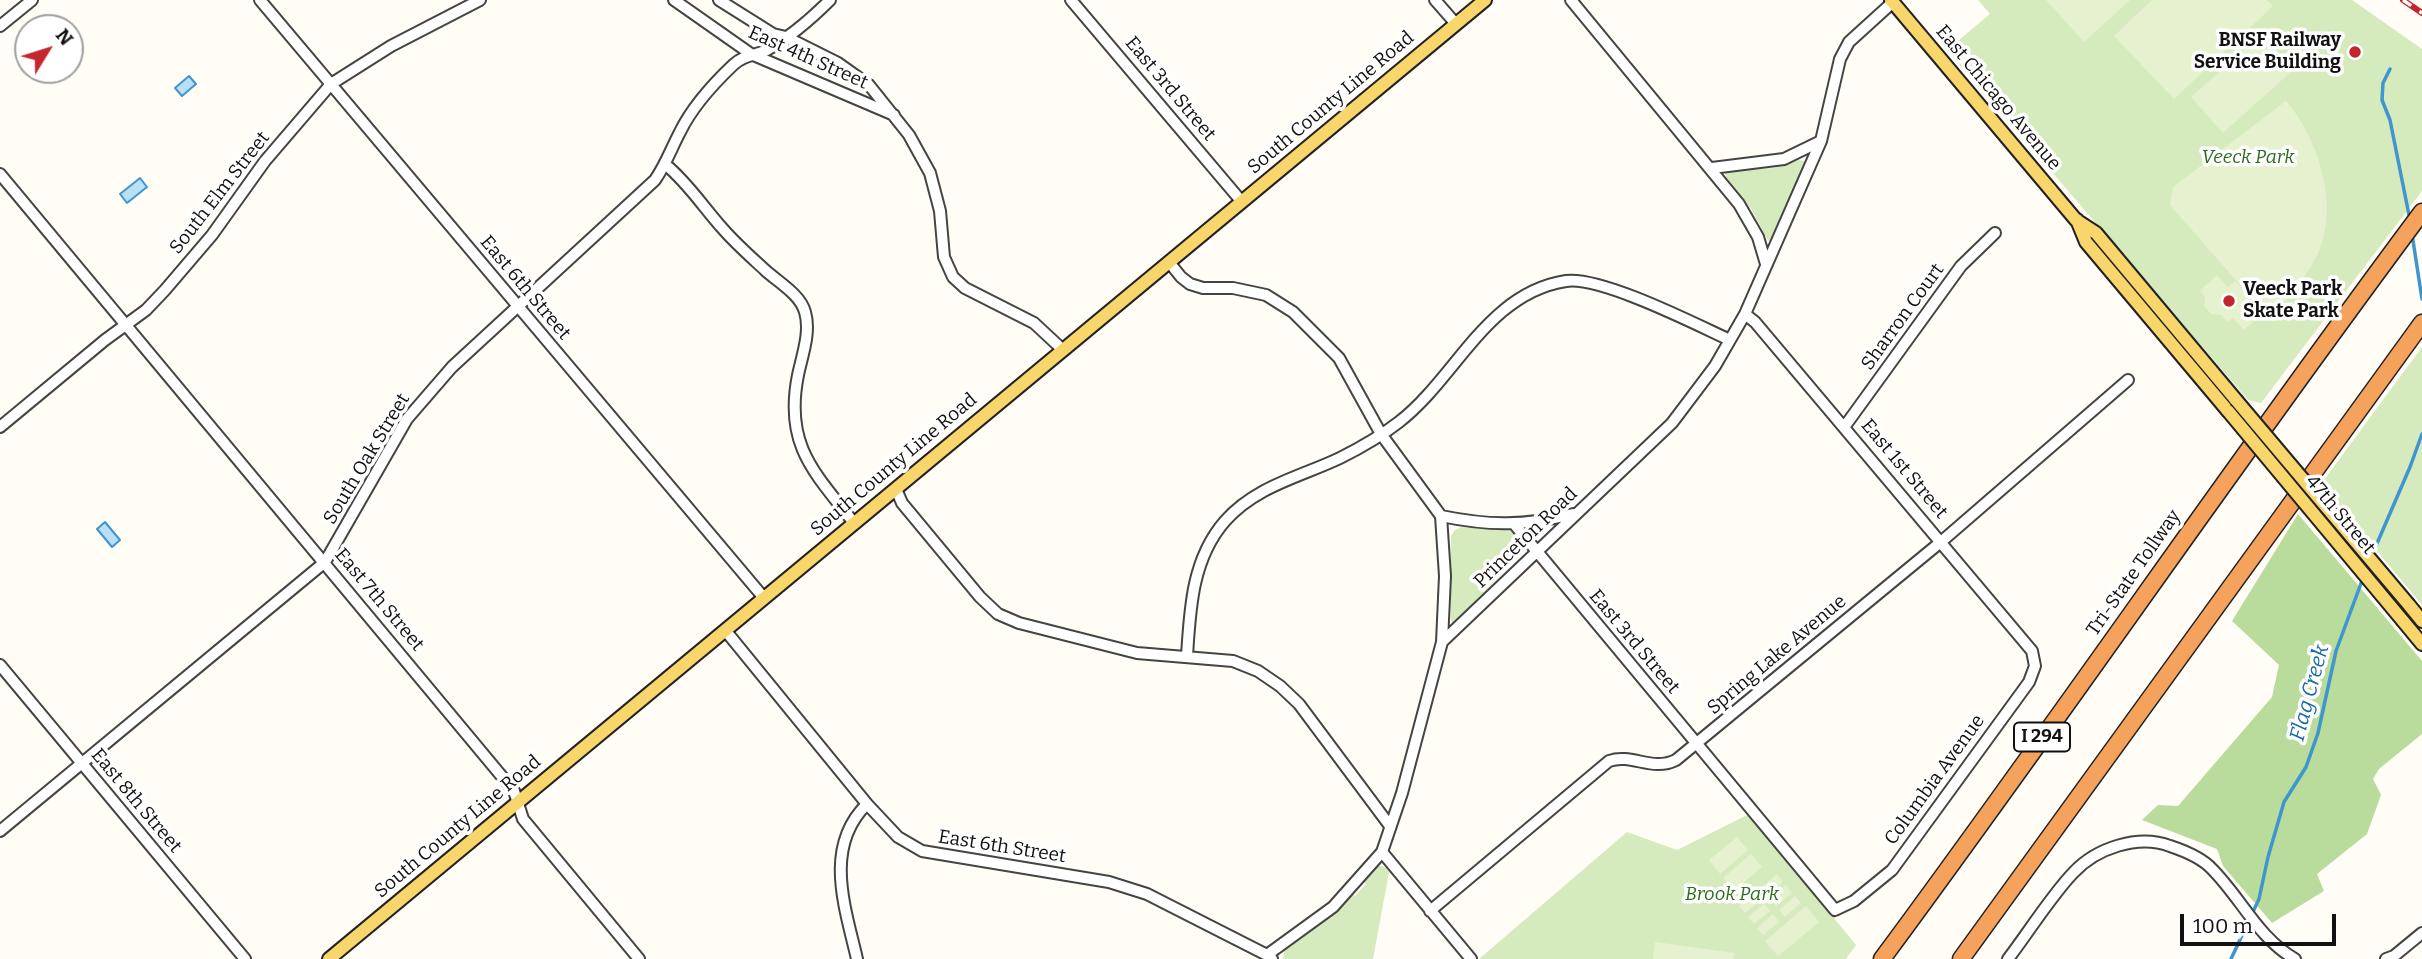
<!DOCTYPE html>
<html>
<head>
<meta charset="utf-8">
<style>
	body { margin:0 }
	#map { position:relative; width:2422px; height:959px; overflow:hidden; background:#fffdf5; font-family:Bitter,serif }
	canvas { display:block }
	.north { position:absolute; left:14px; top:14px; width:70px; height:70px; box-sizing:border-box; background:#fff; border:2px solid #a0a0a0; border-radius:50%; rotate:52deg; font-size:19px; font-weight:700; line-height:28px; text-align:center; color:#111 }
	.north::after { content:''; display:block; margin:auto; width:24px; height:32px; background:#c4262e; clip-path:polygon(50% 0,100% 100%,50% 72%,0 100%) }
	.scale { position:absolute; left:2180px; top:914px; width:156px; height:32px; box-sizing:border-box; border:4px solid #111; border-top:0; padding-left:9px; font-size:21px; line-height:24px; white-space:nowrap; color:#111; -webkit-text-stroke:5px #fff; paint-order:stroke }
</style>
</head>
<body>
<div id="map">
<canvas width="2422" height="959"></canvas>
<div class="north">N</div>
<div class="scale">100 m</div>
</div>
<script>
const context = document.querySelector('canvas').getContext('2d');
context.lineJoin = 'round';
function paint(path, color) { context.fillStyle = color; context.fill(path, 'evenodd'); }
function strokePath(path, color, width, dash) { context.strokeStyle = color; context.lineWidth = width; context.lineCap = dash ? 'butt' : 'round'; context.setLineDash(dash || []); context.stroke(path); }
function label(font, color, halo, rows, align = 'center') {
  context.font = font + ' Bitter,serif'; context.lineWidth = 7; context.setLineDash([]); context.textBaseline = 'middle'; context.strokeStyle = halo; context.fillStyle = color; for (const [text, x, y, turn = 0] of rows) {
    context.save(); context.translate(x, y); context.rotate((+turn || 0) * Math.PI / 180); context.textAlign = isNaN(turn) ? turn : align; if (halo) context.strokeText(text, 0, 0); context.fillText(text, 0, 0); context.restore();
  }
}
const green = new Path2D(`
	M 1978,0 L 2352,0 L 2422,49 L 2422,191 L 2261,403 L 2248,400 L 1947,50 L 1990,14 Z
	M 1799,160 L 1804,161 L 1805,165 L 1774,239 L 1768,241 L 1752,210 L 1726,177 L 1726,173 L 1730,171 L 1774,168 Z
	M 2422,347 L 2422,605 L 2321,484 Z
	M 1461,527 L 1508,530 L 1514,533 L 1526,549 L 1453,624 L 1451,621 L 1451,536 L 1455,530 Z
	M 1749,814 L 1856,945 L 1846,959 L 1479,959 L 1627,832 L 1677,850 Z
	M 1376,865 L 1385,867 L 1389,872 L 1373,959 L 1283,959 L 1284,952 L 1287,947 L 1321,923 L 1350,892 L 1355,896 L 1366,884 L 1362,879 Z`);
const forest = new Path2D(`
	M 2298,514 L 2422,661 L 2422,734 L 2379,769 L 2373,779 L 2381,795 L 2367,834 L 2317,874 L 2324,891 L 2272,923 L 2223,866 L 2217,849 L 2142,820 L 2158,805 L 2178,806 L 2272,697 L 2279,665 L 2232,621 Z`);
const pitch = new Path2D(`
	M 2046,0 L 2130,0 L 2084,42 Z
	M 2152,0 L 2267,0 L 2273,6 L 2174,99 L 2114,36 Z
	M 2262,34 L 2294,69 L 2223,133 L 2191,97 Z
	M 2286,101 C 2316,135 2337,198 2322,243 C 2312,272 2290,296 2269,318 L 2264,312 L 2244,330 L 2233,318 L 2228,322 L 2221,315 L 2211,314 L 2204,306 L 2205,297 L 2200,291 L 2217,275 L 2228,287 L 2235,281 L 2254,301 L 2170,205 L 2173,187 Z
	M 1737,837 L 1748,850 L 1720,874 L 1709,860 Z
	M 1751,854 L 1762,867 L 1734,891 L 1723,878 Z
	M 1777,874 L 1783,882 L 1767,895 L 1761,888 Z
	M 1786,885 L 1792,893 L 1776,906 L 1770,898 Z
	M 1755,893 L 1761,900 L 1745,913 L 1739,906 Z
	M 1795,896 L 1801,903 L 1785,917 L 1779,910 Z
	M 1764,904 L 1770,911 L 1754,924 L 1748,917 Z
	M 1806,906 L 1819,922 L 1778,956 L 1765,941 Z
	M 1773,914 L 1779,922 L 1763,935 L 1757,928 Z
	M 1655,942 L 1734,953 L 1733,959 L 1653,959 Z`);
const water = new Path2D(`
	M 189,76 L 196,84 L 182,96 L 175,88 Z
	M 140,178 L 147,187 L 127,203 L 120,194 Z
	M 105,522 L 120,540 L 112,547 L 97,529 Z`);
const stream = new Path2D(`
	M 2390,69 L 2383,83 L 2382,100 L 2390,120 L 2410,220
	M 2412,234 L 2422,299
	M 2372,555 L 2410,467 L 2422,434
	M 2231,959 L 2259,899 L 2268,857 L 2284,802 L 2306,767 L 2318,733 L 2336,651 L 2363,578`);
const minor = new Path2D(`
	M 260,0 L 764,598
	M 674,0 L 751,54 L 894,115
	M 719,0 L 773,34 L 786,37 L 838,63 L 869,85 L 909,135 L 930,173 L 940,211 L 944,257 L 953,277 L 965,288 L 1034,323 L 1063,350
	M 1071,0 L 1242,202
	M 1435,0 L 1456,24
	M 1571,0 L 1739,204 L 1758,237 L 1766,264
	M 0,26 L 32,0
	M 666,165 C 688,183 704,208 723,229 C 736,244 751,257 765,270 C 778,282 800,294 805,312 C 811,332 802,356 798,375 C 784,445 814,472 854,523
	M 1712,168 L 1784,159 L 1821,141 L 1840,59 L 1849,42 L 1893,2
	M 0,174 L 514,791 L 523,819 L 639,959
	M 1169,262 L 1181,277 L 1190,284 L 1203,288 L 1233,288 L 1266,295 L 1293,312 L 1339,358 L 1381,434 L 1441,516 L 1445,576 L 1442,642
	M 1845,426 L 1961,266 L 1995,233
	M 0,427 L 105,340 L 146,310 L 165,290 L 212,235 L 265,161 L 331,84 L 391,46 L 480,0
	M 896,489 L 902,503 L 980,597 L 998,614 L 1019,623 L 1137,653 L 1233,661 L 1258,671 L 1280,686 L 1299,704 L 1390,826
	M 1441,516 C 1490,526 1524,526 1573,514
	M 1515,525 L 1835,910 L 1854,901 L 1892,870 L 2029,682 L 2035,666 L 2032,651 L 1755,322 L 1745,314
	M 725,630 L 867,804 L 898,837 L 922,851 L 1109,882 L 1147,894 L 1267,955 L 1272,959
	M 1187,656 C 1190,608 1192,559 1225,521 C 1256,486 1300,477 1340,458 C 1360,448 1381,436 1399,422 C 1456,378 1487,293 1566,281 C 1601,276 1695,324 1730,340
	M 0,665 L 245,959
	M 0,831 L 325,562 L 407,419 L 452,367 L 655,180 C 666,164 671,149 680,132 C 692,107 713,84 733,65 C 745,54 755,56 767,50 C 790,37 811,19 830,0
	M 1382,852 L 1471,959
	M 1430,911 L 1609,761 C 1632,753 1652,772 1676,760 L 1942,541 L 2128,380
	M 1267,955 L 1333,907 L 1382,852 L 1402,793 L 1442,642 L 1672,423 L 1715,366 L 1745,314 L 1821,141
	M 857,959 C 845,907 823,847 867,804
	M 2008,959 C 2028,933 2051,896 2073,873 C 2096,848 2138,834 2170,846 C 2185,851 2202,858 2212,869 C 2241,898 2259,939 2295,959
	M 2386,959 L 2394,956 L 2422,933`);
const major = new Path2D(`
	M 1891,0 L 2076,220 L 2096,233 L 2236,400
	M 2077,220 L 2086,242 L 2228,411
	M 2409,605 L 2422,621
	M 2403,621 L 2422,644
	M 329,959 L 1485,0`);
const highway = new Path2D(`
	M 1882,959 C 2065,712 2238,458 2422,212
	M 1961,959 L 2422,323`);
const rail = new Path2D(`
	M 2403,0 L 2422,13`);
const majorBridge = new Path2D(`
	M 2236,400 L 2409,605
	M 2228,411 L 2403,621`);
const markers = [
	[2355,52,7,"#c4262e"],
	[2229,301,7,"#c4262e"]
];
const shields = [
	[2042,737,56]
];
const shieldNames = [
	["I 294",2042,737]
];
const poiNames = [
	["BNSF Railway",2341,41],
	["Service Building",2341,63],
	["Veeck Park",2243,290,"left"],
	["Skate Park",2243,312,"left"]
];
const streetNames = [
	["East 4th Street",808,58,24],
	["East 3rd Street",1170,89,50],
	["East Chicago Avenue",1998,98,50],
	["South County Line Road",1331,103,-40],
	["South Elm Street",220,193,-52],
	["East 6th Street",525,288,50],
	["Sharron Court",1903,317,-54],
	["South Oak Street",367,459,-59],
	["South County Line Road",894,465,-40],
	["East 1st Street",1904,469,50],
	["47th Street",2340,515,50],
	["Princeton Road",1526,538,-44],
	["Tri-State Tollway",2134,573,-55],
	["East 7th Street",379,600,50],
	["East 3rd Street",1634,642,50],
	["Spring Lake Avenue",1777,655,-40],
	["Columbia Avenue",1935,780,-54],
	["East 8th Street",136,801,50],
	["South County Line Road",458,827,-40],
	["East 6th Street",1002,847,9]
];
const parkNames = [
	["Veeck Park",2248,158],
	["Brook Park",1732,895]
];
const waterNames = [
	["Flag Creek",2310,693,-75]
];
paint(green, '#d5ebbd');
paint(forest, '#b9dc9c');
paint(pitch, '#e6f2cf');
paint(water, '#b9e0f7');
strokePath(water, '#3f96cf', 2);
strokePath(stream, '#3f96cf', 3.5);
strokePath(minor, '#444', 14);
strokePath(major, '#222', 16);
strokePath(highway, '#222', 19);
strokePath(minor, '#fff', 10);
strokePath(major, '#f9d66b', 12);
strokePath(highway, '#f5a25d', 16);
strokePath(rail, '#c4262e', 6);
strokePath(rail, '#fff', 3.5, [10]);
strokePath(majorBridge, '#222', 16, []);
strokePath(majorBridge, '#f9d66b', 12);
for (const [x, y, r, color] of markers) { const dot = new Path2D(); dot.arc(x, y, r, 0, 2 * Math.PI); context.fillStyle = color; context.fill(dot); strokePath(dot, '#fff', 2.5); }
for (const [x, y, w] of shields) { const box = new Path2D(); box.roundRect(x - w / 2, y - 14.5, w, 29, 5); context.fillStyle = '#fff'; context.fill(box); strokePath(box, '#111', 2); }
label('bold 18px', '#111', null, shieldNames);
label('bold 19px', '#111', '#fff', poiNames, 'right');
label('19px', '#111', '#fff', streetNames);
label('italic 19px', '#2f6b1f', '#fff', parkNames);
label('italic 21px', '#1768a6', '#fff', waterNames);
</script>
</body>
</html>
